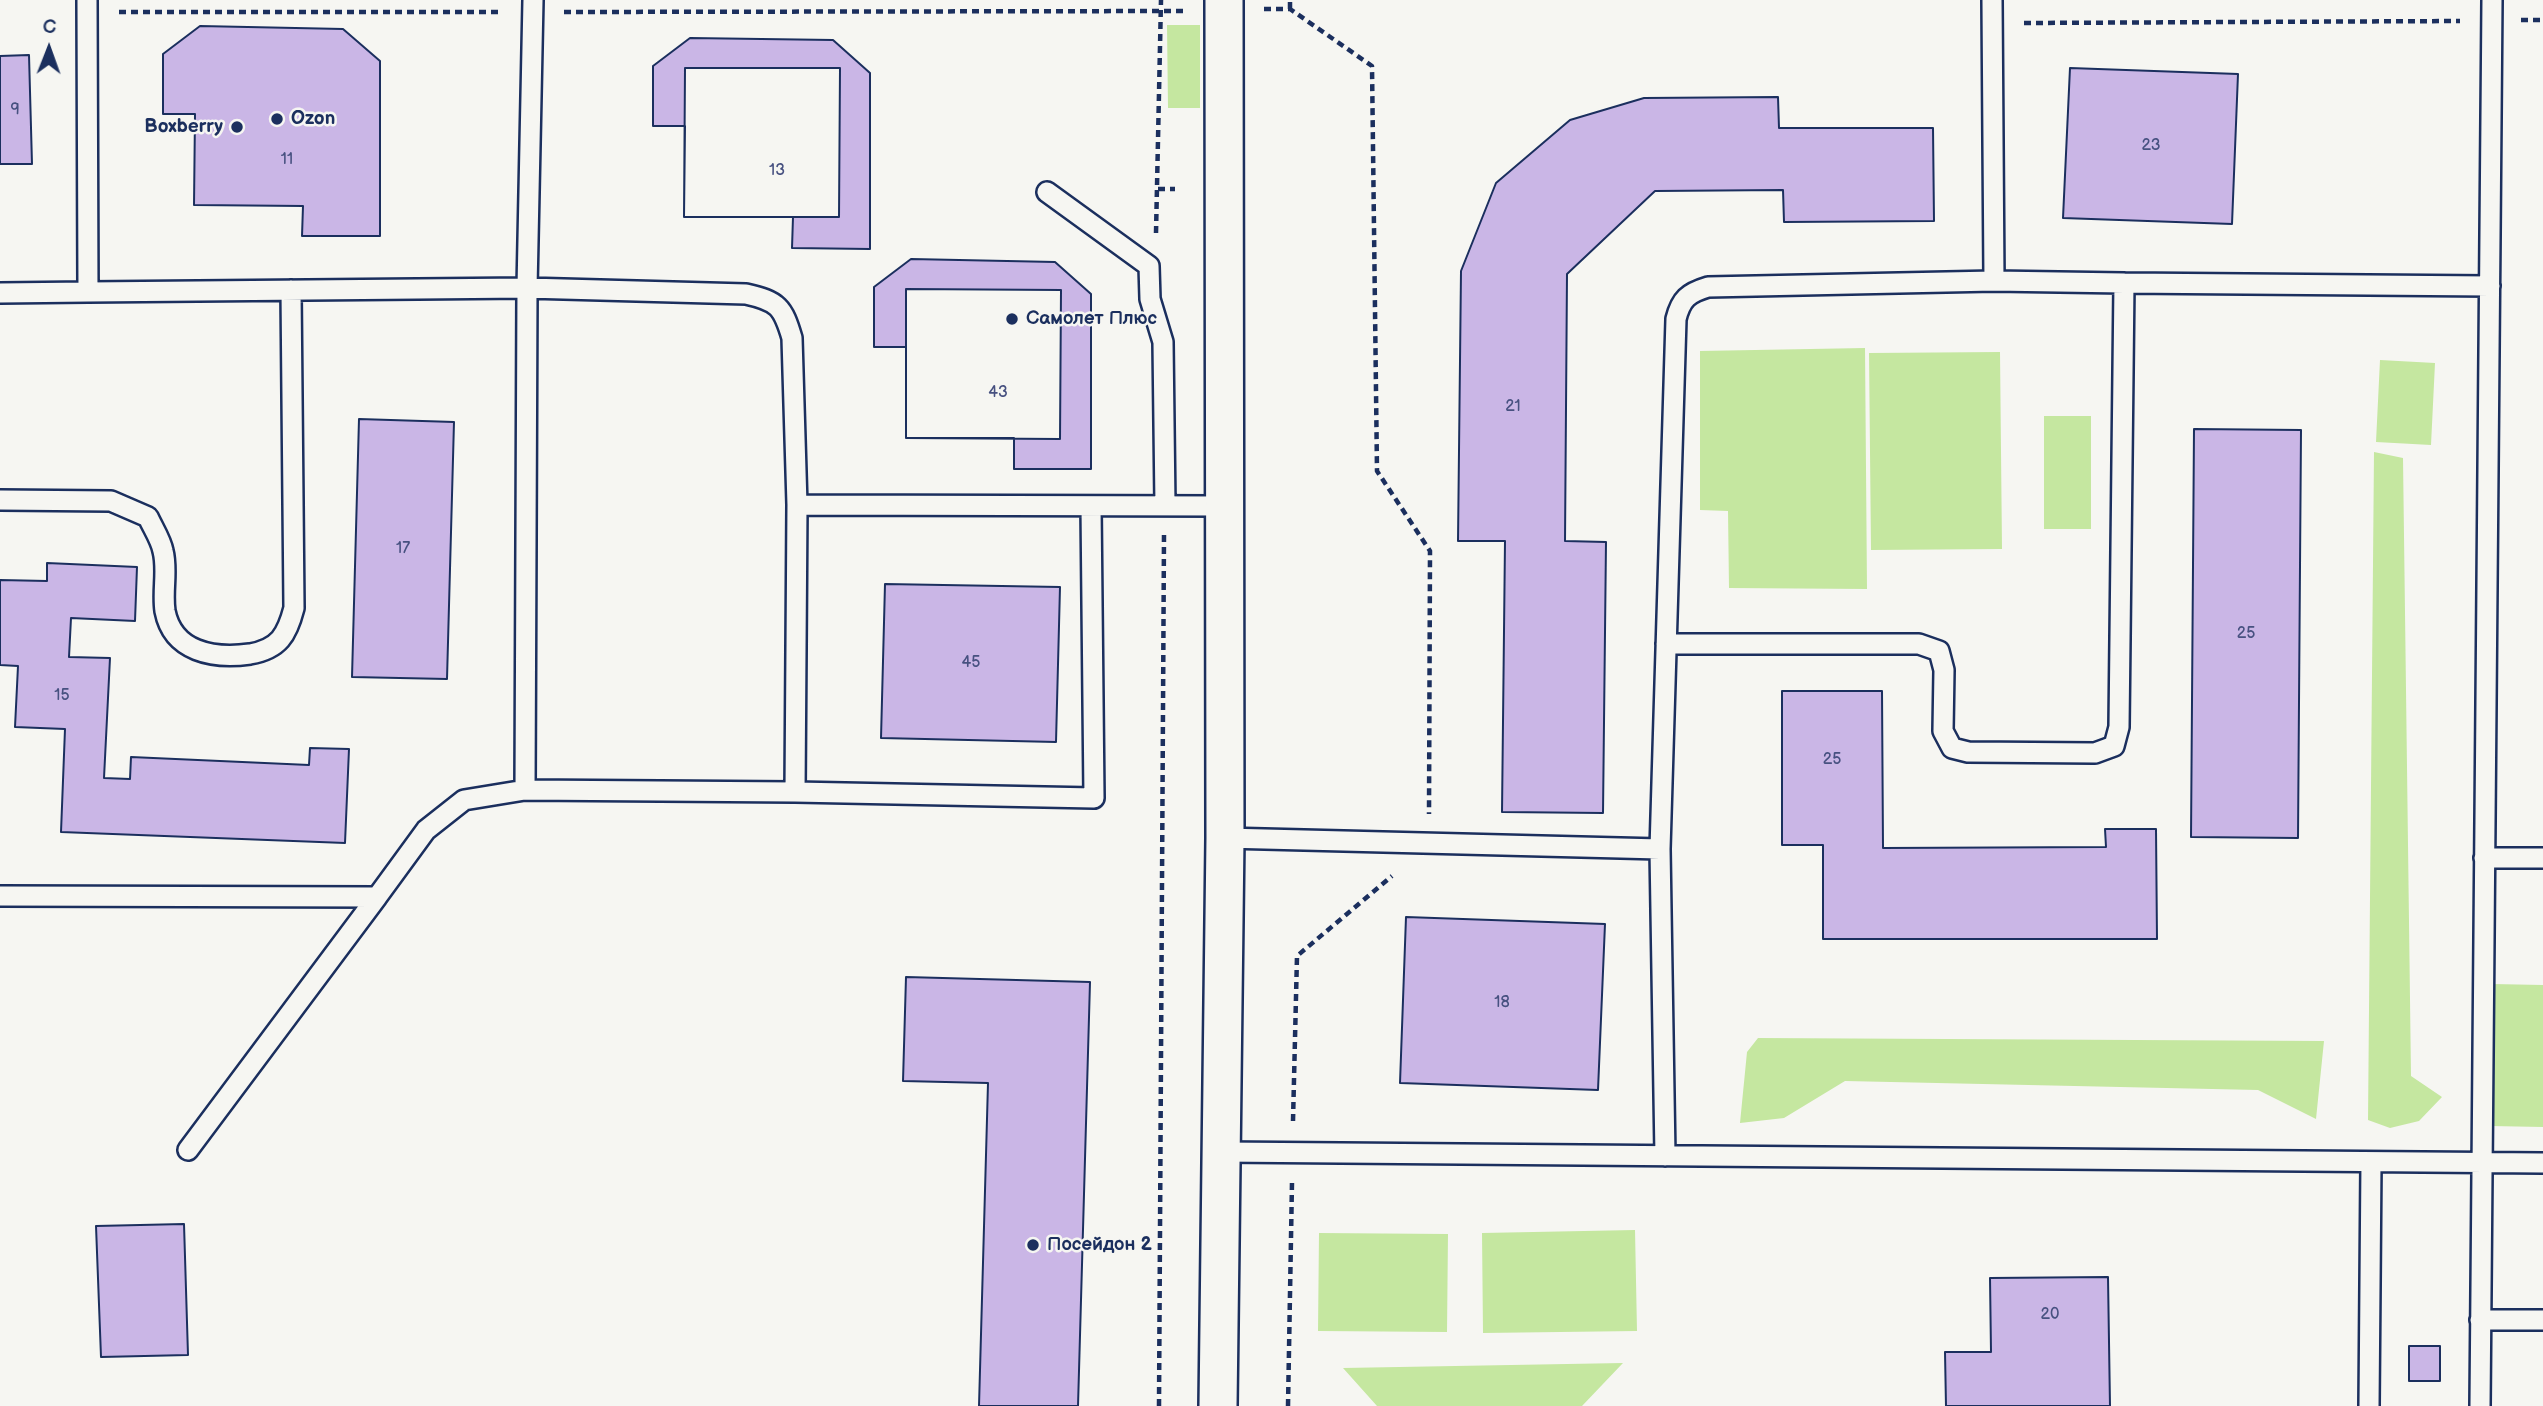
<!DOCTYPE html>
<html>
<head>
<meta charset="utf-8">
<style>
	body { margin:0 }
	#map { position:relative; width:2543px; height:1406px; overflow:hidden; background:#f6f6f2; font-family:"Balsamiq Sans",sans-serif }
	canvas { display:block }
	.north { position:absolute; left:14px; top:14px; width:70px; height:70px; -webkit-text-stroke:5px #f6f6f2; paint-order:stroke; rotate:1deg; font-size:19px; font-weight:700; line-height:28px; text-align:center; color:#1b2f5e }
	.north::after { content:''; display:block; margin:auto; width:24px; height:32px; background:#1b2f5e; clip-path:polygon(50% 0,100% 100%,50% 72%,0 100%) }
</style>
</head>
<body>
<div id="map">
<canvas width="2543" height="1406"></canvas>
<div class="north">С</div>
</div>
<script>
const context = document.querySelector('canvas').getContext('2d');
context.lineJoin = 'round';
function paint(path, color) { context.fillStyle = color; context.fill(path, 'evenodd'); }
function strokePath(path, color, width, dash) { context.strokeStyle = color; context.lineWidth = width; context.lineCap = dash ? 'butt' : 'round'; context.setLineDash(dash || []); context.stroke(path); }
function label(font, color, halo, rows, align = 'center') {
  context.font = font + ' "Balsamiq Sans",sans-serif'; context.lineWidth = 5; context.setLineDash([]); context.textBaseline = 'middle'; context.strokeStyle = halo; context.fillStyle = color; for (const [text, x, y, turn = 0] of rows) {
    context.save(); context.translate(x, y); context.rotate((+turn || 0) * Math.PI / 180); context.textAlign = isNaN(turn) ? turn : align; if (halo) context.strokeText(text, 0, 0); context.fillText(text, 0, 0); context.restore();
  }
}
const green = new Path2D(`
	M 1167,25 L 1200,25 L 1200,108 L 1168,108 Z
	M 1865,348 L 1867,589 L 1729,588 L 1728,511 L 1700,510 L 1700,351 Z
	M 2000,352 L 2002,549 L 1871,550 L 1869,353 Z
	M 2380,360 L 2435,363 L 2431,445 L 2376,442 Z
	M 2044,416 L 2091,416 L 2091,529 L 2044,529 Z
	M 2374,452 L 2403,458 L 2411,1076 L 2442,1097 L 2419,1121 L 2390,1128 L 2368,1120 Z
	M 2492,984 L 2543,985 L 2543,1127 L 2490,1126 Z
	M 1758,1038 L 2324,1041 L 2316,1119 L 2258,1090 L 1845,1081 L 1784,1118 L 1740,1123 L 1747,1052 Z
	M 1635,1230 L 1637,1331 L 1483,1333 L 1482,1233 Z
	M 1319,1233 L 1448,1234 L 1447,1332 L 1318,1331 Z
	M 1623,1363 L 1582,1406 L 1377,1406 L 1343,1368 Z`);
const building = new Path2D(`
	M 200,26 L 343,29 L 380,61 L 380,236 L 302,236 L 303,206 L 194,205 L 195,114 L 163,114 L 163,54 Z
	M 690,38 L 833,40 L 870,73 L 870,249 L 792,248 L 793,217 L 684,217 L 685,126 L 653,126 L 653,66 Z
	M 29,55 L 32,164 L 0,164 L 0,56 Z
	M 685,68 L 840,68 L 839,217 L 684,217 Z
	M 2070,68 L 2238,74 L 2232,224 L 2063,218 Z
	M 1778,97 L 1779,128 L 1933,128 L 1934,221 L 1784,222 L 1783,190 L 1655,191 L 1567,274 L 1565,541 L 1606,542 L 1603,813 L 1502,812 L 1505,541 L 1458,541 L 1461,271 L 1496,183 L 1570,120 L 1644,98 Z
	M 911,259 L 1055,262 L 1091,294 L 1091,469 L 1014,469 L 1014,438 L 906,438 L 906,347 L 874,347 L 874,287 Z
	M 906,289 L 1061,290 L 1060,439 L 906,438 Z
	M 359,419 L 454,422 L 447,679 L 352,677 Z
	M 2194,429 L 2301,430 L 2298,838 L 2191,837 Z
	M 47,563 L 137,567 L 135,621 L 71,618 L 69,657 L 110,658 L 104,778 L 130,779 L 131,757 L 309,765 L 310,748 L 349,749 L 345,843 L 61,832 L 65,729 L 15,727 L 18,666 L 0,665 L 0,580 L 47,581 Z
	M 885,584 L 1060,587 L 1056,742 L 881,738 Z
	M 1782,691 L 1882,691 L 1883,848 L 2106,847 L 2105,829 L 2156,829 L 2157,939 L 1823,939 L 1823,845 L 1782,845 Z
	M 1406,917 L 1605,924 L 1598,1090 L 1400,1083 Z
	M 906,977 L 1090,982 L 1078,1406 L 979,1406 L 988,1083 L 903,1081 Z
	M 184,1224 L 188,1355 L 101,1357 L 96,1226 Z
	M 2108,1277 L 2110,1406 L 1946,1406 L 1945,1352 L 1991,1352 L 1990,1278 Z
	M 2409,1346 L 2440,1346 L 2440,1381 L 2409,1381 Z`);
const path = new Path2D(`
	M 1264,9 L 1290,9 L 1372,66 L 1377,471 L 1430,551 L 1429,814
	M 1290,9 L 1290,0
	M 119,12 L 503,12
	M 564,12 L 1185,11
	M 2521,20 L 2543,20
	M 2024,23 L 2460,21
	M 1158,189 L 1175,189
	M 1156,233 L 1161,0
	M 1293,1121 L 1297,956 L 1392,876
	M 1159,1406 L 1164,535
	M 1288,1406 L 1292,1182`);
const service = new Path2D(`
	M 87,0 L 88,292 L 527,288 L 746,294 C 778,301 783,307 792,338 L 797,505 L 1223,506
	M 533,0 L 527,288 L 525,790 L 795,792 L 797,505
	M 1047,192 L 1149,266 L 1150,299 L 1163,342 L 1165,506
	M 2124,283 L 2490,286
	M 0,293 L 88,292
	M 0,500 L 111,501 L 148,517 C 153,528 161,540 163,551 C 168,570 162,591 165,611 C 173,652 213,659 250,654 C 279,649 287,635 294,608 L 291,290
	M 1666,644 L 1919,644 L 1939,651 L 1944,670 L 1943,731 L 1952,748 L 1968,752 L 2095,753 L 2114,746 L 2119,727 L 2124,283 L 1994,281
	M 795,792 L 1094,798 L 1091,506
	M 1225,838 L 1660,849 L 1676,319 C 1681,299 1688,293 1708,287 L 1994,281 L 1992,0
	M 1660,849 L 1665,1156
	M 2484,858 L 2543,858
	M 0,896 L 377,897 L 426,830 L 464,800 L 525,790
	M 188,1150 L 377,897
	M 1221,1152 L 2543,1163
	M 2480,1320 L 2543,1320
	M 2369,1406 L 2371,1162
	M 2480,1406 L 2492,0`);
const minor = new Path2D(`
	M 1218,1406 L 1225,838 L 1224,0`);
const markers = [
	[277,119,7,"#1b2f5e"],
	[237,127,7,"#1b2f5e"],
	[1012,319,7,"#1b2f5e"],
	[1033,1245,7,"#1b2f5e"]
];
const numberNames = [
	["9",15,110],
	["23",2151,146],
	["11",287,160],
	["13",777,171],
	["43",998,393],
	["21",1513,407],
	["17",403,549],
	["25",2246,634],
	["45",971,663],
	["15",62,696],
	["25",1832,760],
	["18",1502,1003],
	["20",2050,1315]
];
const poiNames = [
	["Ozon",291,119],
	["Boxberry",223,127,"right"],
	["Самолет Плюс",1026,319],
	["Посейдон 2",1047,1245]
];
paint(green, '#c5e7a0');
paint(building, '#cab6e6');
strokePath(building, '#1b2f5e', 2);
strokePath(service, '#1b2f5e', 24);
strokePath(minor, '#1b2f5e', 42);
strokePath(path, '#1b2f5e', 4.5, [7, 5]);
strokePath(service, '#f6f6f2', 19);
strokePath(minor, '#f6f6f2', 37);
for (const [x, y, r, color] of markers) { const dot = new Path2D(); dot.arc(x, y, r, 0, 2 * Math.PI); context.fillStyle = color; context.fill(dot); strokePath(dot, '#f6f6f2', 2.5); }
label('16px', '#475180', null, numberNames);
label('bold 19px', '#1b2f5e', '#f6f6f2', poiNames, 'left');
</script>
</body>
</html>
